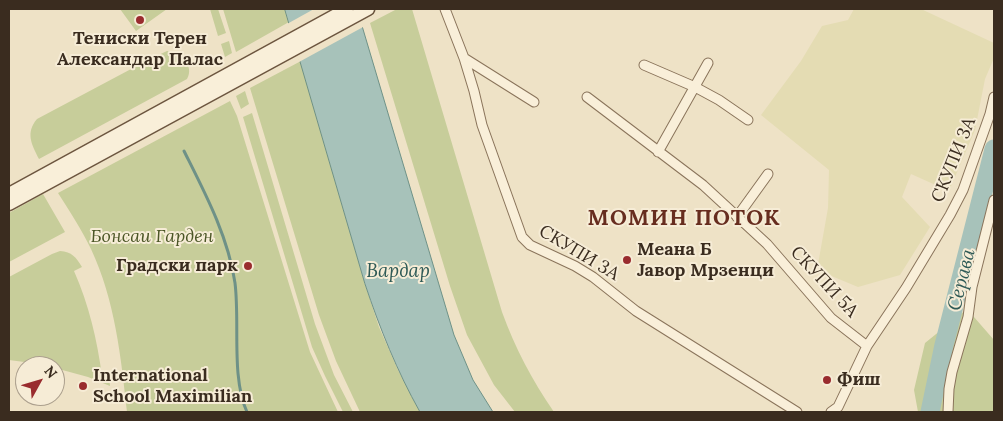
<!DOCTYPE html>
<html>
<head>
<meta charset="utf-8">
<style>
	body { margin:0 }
	#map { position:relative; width:1003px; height:421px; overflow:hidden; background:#eee2c6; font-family:Lora,serif }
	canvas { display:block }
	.frame { position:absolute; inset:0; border:10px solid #3a2c1f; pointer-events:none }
	.north { position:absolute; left:15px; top:356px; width:50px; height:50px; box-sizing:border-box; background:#f6ecd6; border:1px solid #ab9f8d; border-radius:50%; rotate:51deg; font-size:14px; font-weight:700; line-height:20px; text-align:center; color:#3a2c1f }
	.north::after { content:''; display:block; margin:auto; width:18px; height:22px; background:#992c2e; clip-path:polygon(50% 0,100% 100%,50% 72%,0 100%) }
</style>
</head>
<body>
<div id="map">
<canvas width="1003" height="421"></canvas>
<div class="frame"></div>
<div class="north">N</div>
</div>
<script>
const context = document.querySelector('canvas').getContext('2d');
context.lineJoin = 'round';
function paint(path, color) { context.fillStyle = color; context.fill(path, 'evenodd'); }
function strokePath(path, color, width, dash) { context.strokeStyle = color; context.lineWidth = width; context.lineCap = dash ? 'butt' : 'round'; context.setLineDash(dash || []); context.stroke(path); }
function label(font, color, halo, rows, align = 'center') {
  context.font = font + ' Lora,serif'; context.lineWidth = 4; context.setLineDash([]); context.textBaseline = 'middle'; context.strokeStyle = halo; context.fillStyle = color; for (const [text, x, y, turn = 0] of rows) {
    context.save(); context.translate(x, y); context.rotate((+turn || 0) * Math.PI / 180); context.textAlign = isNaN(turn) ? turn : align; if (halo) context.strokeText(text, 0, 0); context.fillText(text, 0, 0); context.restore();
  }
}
const farmland = new Path2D(`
	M 854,9 L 921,9 L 994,43 L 994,58 L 985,79 L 975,130 L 949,191 L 911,174 L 902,197 L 930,227 L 900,275 L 858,287 L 817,270 L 828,208 L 829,170 L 761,115 L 801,61 L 822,26 L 848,20 Z`);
const green = new Path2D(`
	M 120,9 L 167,9 L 136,31 Z
	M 210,9 L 218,9 L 226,33 L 218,36 Z
	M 223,9 L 285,9 L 289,22 L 236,52 Z
	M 397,9 L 412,9 L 502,312 C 515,348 532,380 554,412 L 515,412 L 494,385 L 467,335 L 450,286 L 370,23 Z
	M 229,41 L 232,53 L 225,57 L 221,44 Z
	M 167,51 C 180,51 195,66 187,79 L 39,159 C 32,145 25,133 37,119 L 148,60 Z
	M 301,61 L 365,284 L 379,327 L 398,370 L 420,412 L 360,412 L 336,361 L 319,315 L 250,88 Z
	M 245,91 L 249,104 L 241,109 L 236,96 Z
	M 230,101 L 237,116 L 310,352 L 338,412 L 127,412 C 121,357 115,300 91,249 C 82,230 70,212 58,193 Z
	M 252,113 L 315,324 L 334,375 L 353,412 L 343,412 L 325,376 L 312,347 L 243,117 Z
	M 43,194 L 65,232 L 9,262 L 9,213 Z
	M 60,251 C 72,252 76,257 82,267 L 74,271 C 89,305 97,339 102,376 L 109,376 L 110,386 L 88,377 L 55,368 L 55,366 L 9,360 L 9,277 L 52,254 Z
	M 967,309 L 994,340 L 994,412 L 918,412 L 914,390 L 925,343 Z`);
const water = new Path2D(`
	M 285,9 L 357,9 L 454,335 L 473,380 L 493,412 L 420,412 C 397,371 380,329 365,284 Z`);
const pier = new Path2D(`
	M 314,9 L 360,9 L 365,26 L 299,62 L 287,24 Z`);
const stream = new Path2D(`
	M 184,151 C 205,193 228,236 235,283 C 240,323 231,377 247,412`);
const river = new Path2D(`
	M 930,412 L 944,345 L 994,149`);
const street = new Path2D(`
	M 445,9 L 464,58 L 474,91 L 482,125 L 522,237 L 530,245 L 575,266 L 593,277 L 636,311 L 797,412
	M 464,58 L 534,102
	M 644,65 L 695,87 L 719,100 L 748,120
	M 587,97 L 703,185 L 767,244 L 831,318 L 867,346
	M 658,152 L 708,63
	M 737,217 L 768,174
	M 831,412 L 838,407 L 867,346 L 906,288 L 950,215 L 963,190 L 990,114 L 994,97
	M 948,412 L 949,389 L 952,372 L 968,317 L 972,287 L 994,200`);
const secondary = new Path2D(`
	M 9,194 L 347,9
	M 9,204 L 368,9`);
const markers = [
	[140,20,5,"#992c2e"],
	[627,260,5,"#992c2e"],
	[248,266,5,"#992c2e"],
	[827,380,5,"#992c2e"],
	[83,386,5,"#992c2e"]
];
const poiNames = [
	["Тениски Терен",140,39,"center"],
	["Александар Палас",140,60,"center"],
	["Меана Б",637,250],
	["Јавор Мрзенци",637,271],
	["Градски парк",238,266,"right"],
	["International",93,376],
	["School Maximilian",93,397],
	["Фиш",837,380]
];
const streetNames = [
	["СКУПИ 3А",954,160,-68],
	["СКУПИ 3А",579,253,31],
	["СКУПИ 5А",824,282,47]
];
const parkNames = [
	["Бонсаи Гарден",152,237]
];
const waterNames = [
	["Вардар",398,272],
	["Серава",962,280,-76]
];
const districtNames = [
	["МОМИН ПОТОК",684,219]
];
paint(farmland, '#e4dcb3');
paint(green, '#c7cd9a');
paint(water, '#a7c2ba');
strokePath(water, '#6e9187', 1);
paint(pier, '#eee2c6');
strokePath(stream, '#6e9187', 3);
strokePath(river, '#a7c2ba', 19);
strokePath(street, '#8a745b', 11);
strokePath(secondary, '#6c553f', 15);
strokePath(street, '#f9efd9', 9);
strokePath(secondary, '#f9efd9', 12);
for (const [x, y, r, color] of markers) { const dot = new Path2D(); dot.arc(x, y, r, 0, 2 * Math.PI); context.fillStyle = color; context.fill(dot); strokePath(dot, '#f6ecd6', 2); }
label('bold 18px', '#3a2c1f', '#f6ecd6', poiNames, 'left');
label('18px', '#3a2c1f', '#f6ecd6', streetNames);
label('italic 18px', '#4b5626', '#f6ecd6', parkNames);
label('italic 19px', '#2f5a56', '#f6ecd6', waterNames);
context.letterSpacing = '1px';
label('bold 22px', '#672d1f', '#f6ecd6', districtNames);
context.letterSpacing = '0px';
</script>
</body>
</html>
